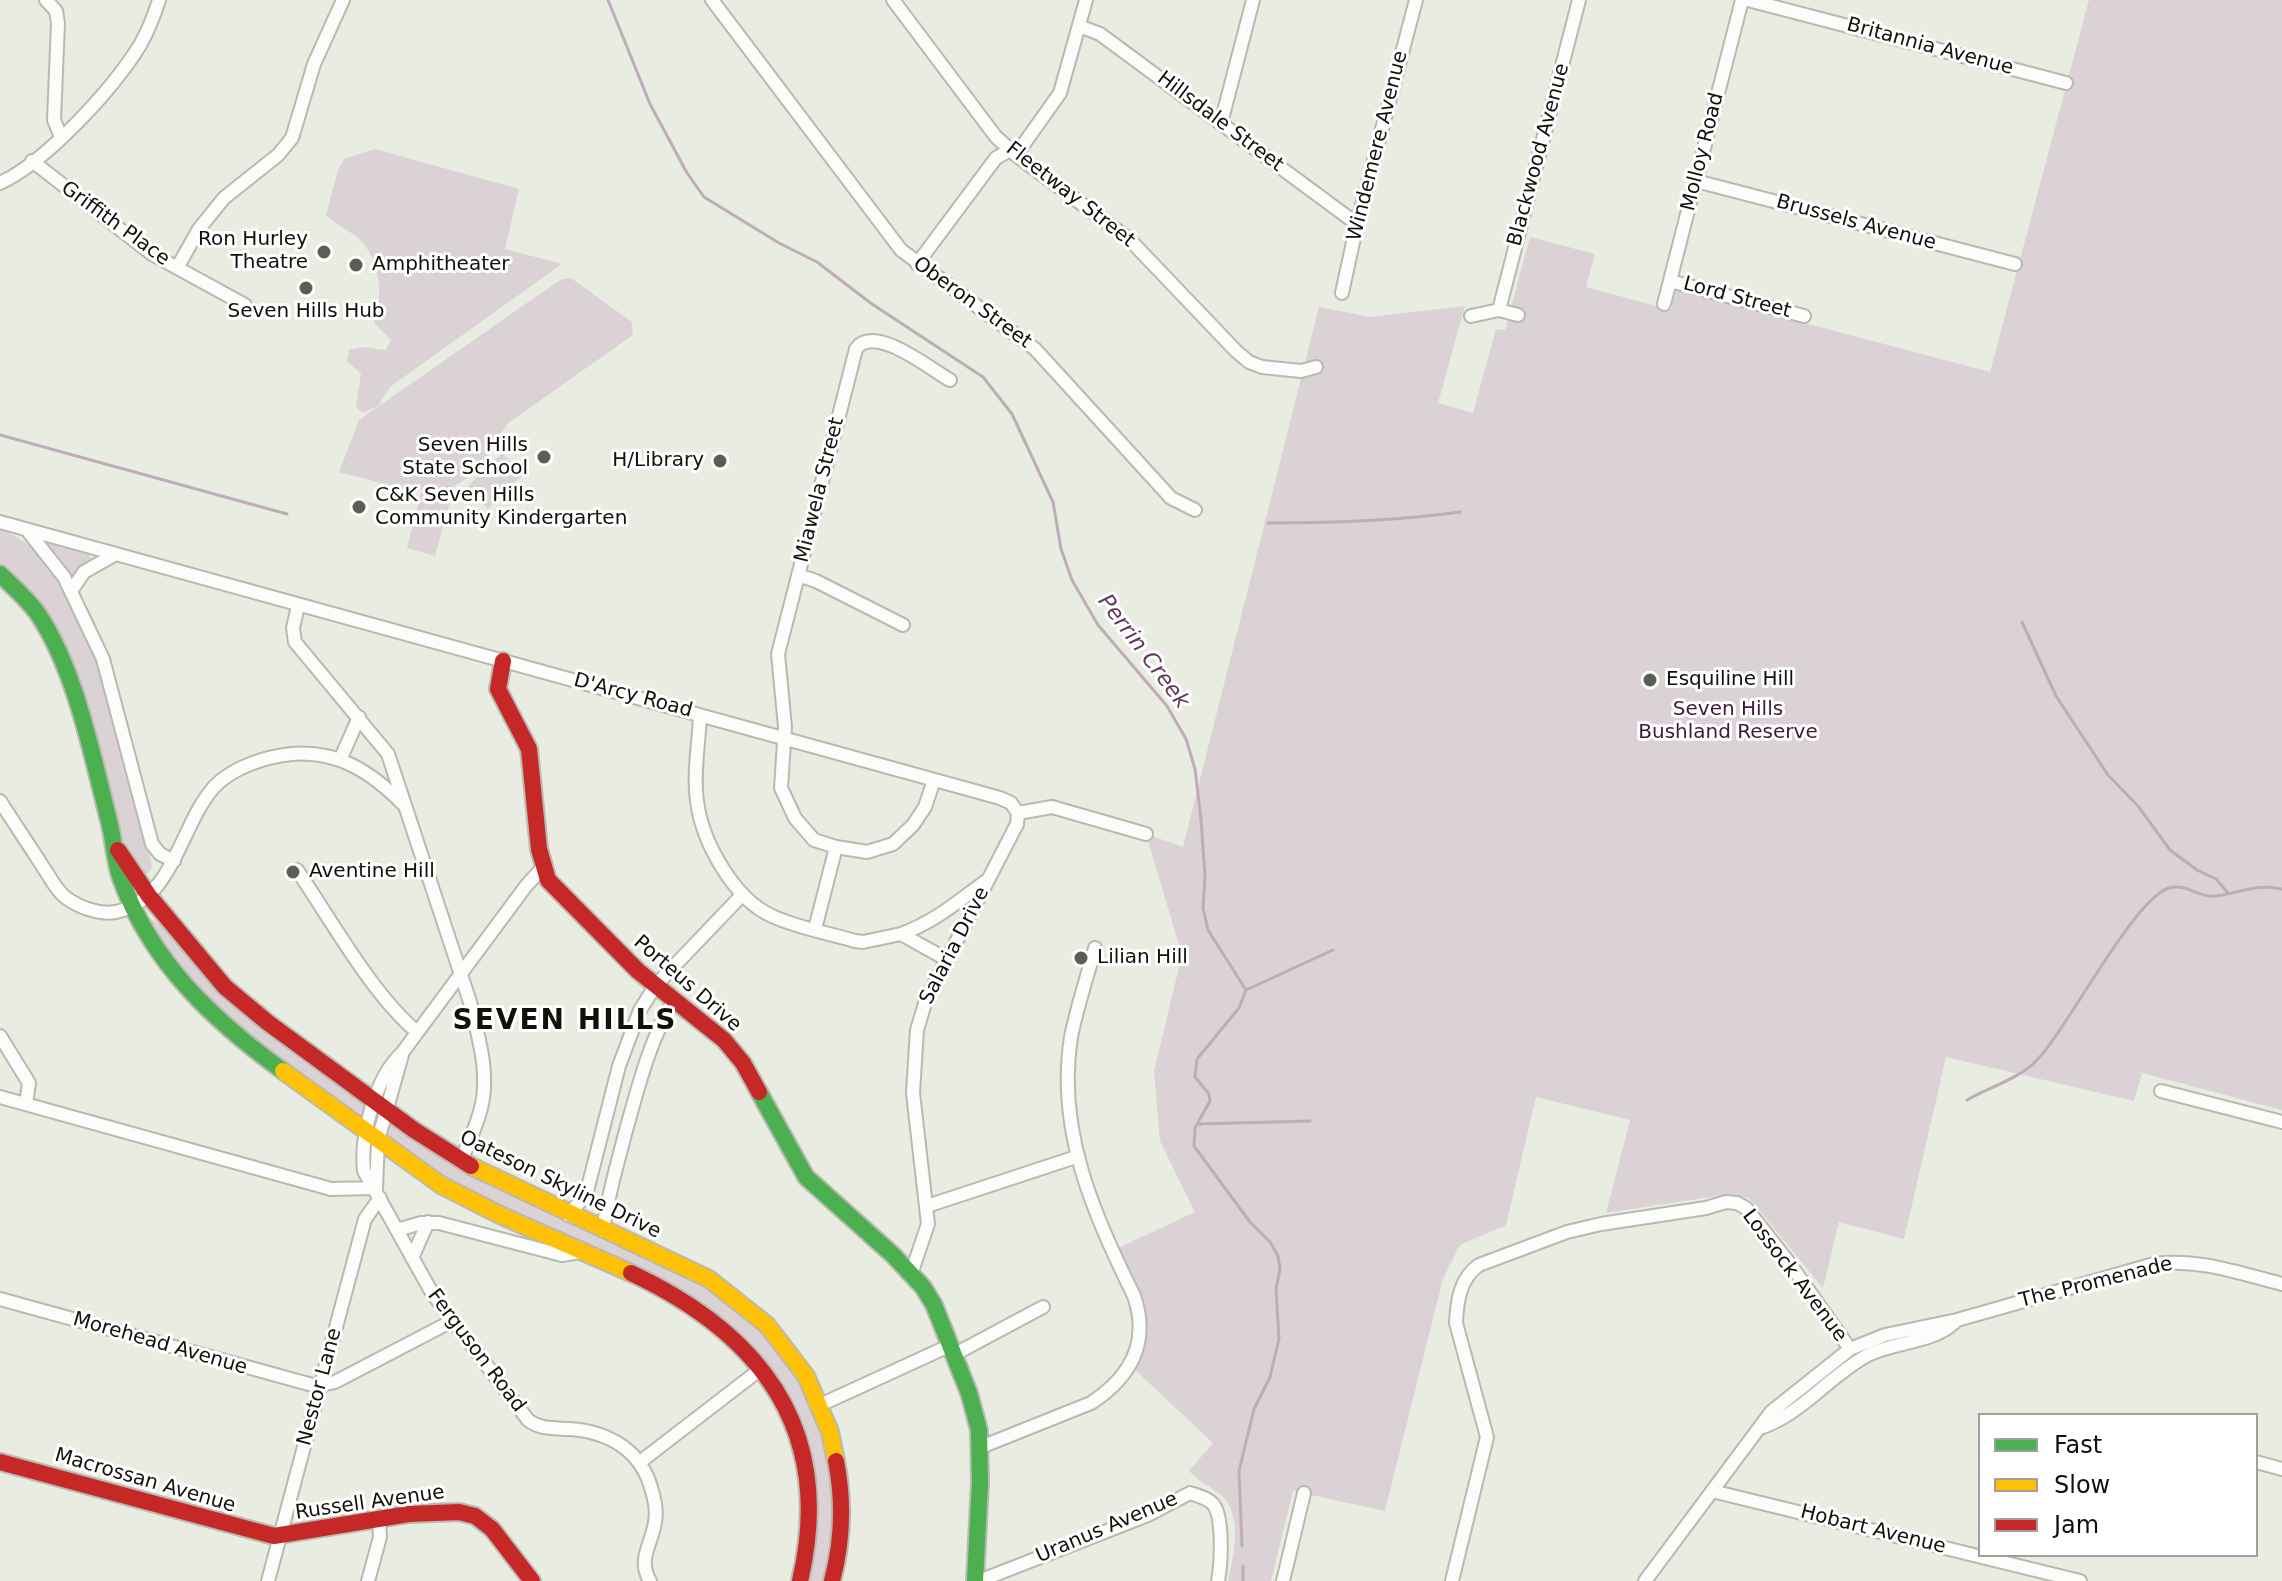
<!DOCTYPE html>
<html>
<head>
<meta charset="utf-8">
<style>
	body { margin:0 }
	#map { position:relative; width:2282px; height:1581px; overflow:hidden; background:#e9ece1; font-family:"DejaVu Sans",sans-serif }
	canvas { display:block }
	.legend { position:absolute; left:1978px; top:1413px; width:280px; height:144px; box-sizing:border-box; background:#fff; border:2px solid #9fa09d; margin:0; padding:10px 14px; list-style:none; font-size:24px; color:#0f110a }
	.legend li { display:flex; align-items:center; gap:16px; height:40px }
	.legend b { width:40px; border:2px solid #9fa09d }
</style>
</head>
<body>
<div id="map">
<canvas width="2282" height="1581"></canvas>
<ul class="legend">
<li><b style="height:10px;background:#4caf50"></b>Fast</li>
<li><b style="height:10px;background:#ffc107"></b>Slow</li>
<li><b style="height:10px;background:#c62828"></b>Jam</li>
</ul>
</div>
<script>
const context = document.querySelector('canvas').getContext('2d');
context.lineJoin = 'round';
function paint(path, color) { context.fillStyle = color; context.fill(path, 'evenodd'); }
function strokePath(path, color, width, dash) { context.strokeStyle = color; context.lineWidth = width; context.lineCap = dash ? 'butt' : 'round'; context.setLineDash(dash || []); context.stroke(path); }
function label(font, color, halo, rows, align = 'center') {
  context.font = font + ' "DejaVu Sans",sans-serif'; context.lineWidth = 6; context.setLineDash([]); context.textBaseline = 'middle'; context.strokeStyle = halo; context.fillStyle = color; for (const [text, x, y, turn = 0] of rows) {
    context.save(); context.translate(x, y); context.rotate((+turn || 0) * Math.PI / 180); context.textAlign = isNaN(turn) ? turn : align; if (halo) context.strokeText(text, 0, 0); context.fillText(text, 0, 0); context.restore();
  }
}
const green = new Path2D(`
	M 2089,0 L 2282,0 L 2282,1110 L 2142,1073 L 2134,1101 L 1946,1057 L 1904,1239 L 1839,1222 L 1823,1288 L 1749,1198 L 1730,1194 L 1606,1213 L 1630,1120 L 1536,1097 L 1506,1225 L 1460,1245 L 1443,1279 L 1385,1511 L 1293,1491 L 1271,1581 L 1228,1581 C 1234,1555 1244,1515 1220,1494 C 1210,1486 1200,1483 1189,1471 L 1213,1443 L 1133,1368 C 1157,1311 1144,1299 1116,1249 L 1195,1212 L 1160,1141 L 1154,1071 L 1182,955 L 1146,834 L 1183,847 L 1319,307 L 1370,317 L 1465,306 L 1438,403 L 1473,413 L 1496,329 L 1505,330 L 1530,237 L 1595,254 L 1586,287 L 1671,310 L 1676,289 L 1990,372 Z
	M 375,149 L 519,189 L 505,249 L 562,264 L 390,387 L 378,406 L 363,413 L 356,407 L 361,374 L 347,361 L 349,350 L 363,347 L 386,350 L 391,340 L 374,323 C 384,296 380,258 358,238 C 348,230 336,224 326,215 L 338,170 L 344,159 Z
	M 571,278 L 632,322 L 633,335 L 507,424 L 479,470 L 447,491 L 427,487 L 415,492 L 339,472 L 359,420 L 547,289 L 562,279 Z
	M 502,453 L 524,474 L 488,509 L 467,487 Z
	M 421,493 L 450,501 L 435,556 L 407,548 Z
	M 0,529 C 75,558 98,660 117,729 C 127,767 137,805 147,843 L 152,867 L 148,873 L 142,873 L 126,851 L 117,831 L 32,597 L 0,565 Z
	M 44,542 L 90,555 L 91,561 L 71,578 L 43,544 Z
	M 145,915 L 170,931 L 370,1102 L 366,1119 L 355,1118 L 192,992 Z
	M 388,1121 L 708,1282 L 782,1347 L 819,1415 L 839,1500 L 829,1581 L 805,1581 L 808,1453 L 728,1327 L 471,1198 L 384,1140 Z`);
const stream = new Path2D(`
	M 608,0 L 650,104 L 687,173 L 704,197 L 779,243 L 817,262 L 872,304 L 983,377 L 1012,414 L 1053,502 L 1061,549 L 1072,580 L 1098,625 L 1167,706 L 1186,739 L 1195,769 L 1201,819 L 1205,876 L 1203,908 L 1208,930 L 1246,990 L 1239,1008 L 1197,1059 L 1195,1077 L 1209,1094 L 1210,1101 L 1195,1128 L 1194,1146 L 1250,1222 L 1270,1242 L 1278,1256 L 1280,1269 L 1276,1289 L 1279,1339 L 1270,1377 L 1254,1409 L 1239,1471 L 1242,1546
	M 0,435 L 287,514
	M 1268,523 C 1332,523 1396,521 1460,512
	M 2022,622 L 2056,696 L 2108,775 L 2138,806 L 2170,850 L 2197,870 L 2216,879 L 2228,893
	M 1246,990 L 1333,950
	M 1967,1100 C 1988,1088 2020,1078 2036,1061 C 2067,1030 2134,898 2169,888 C 2186,883 2199,898 2216,896 C 2240,893 2258,883 2282,889
	M 1198,1124 L 1310,1121
	M 1243,1581 L 1243,1566`);
const street = new Path2D(`
	M 46,0 L 56,11 L 58,23 L 54,120 L 61,137
	M 712,0 L 901,250 L 1035,349 L 1171,498 L 1195,510
	M 893,0 L 996,137 L 1016,155 L 1130,240 L 1236,351 L 1249,362 L 1262,367 L 1301,371 L 1316,367
	M 1748,0 L 2066,83
	M 1079,26 L 1100,34 L 1357,224
	M 1221,123 L 1253,0
	M 1016,155 L 1060,93 L 1086,0
	M 32,161 L 152,254 L 245,305
	M 1696,181 L 2015,264
	M 0,183 C 46,162 113,89 140,45 C 148,31 154,16 159,0
	M 917,264 L 996,158 L 1010,150
	M 177,268 L 199,229 L 224,198 L 278,155 L 292,138 L 314,64 L 343,0
	M 1670,281 L 1804,316
	M 1342,293 L 1357,224 L 1416,0
	M 1664,304 L 1742,0
	M 1499,310 L 1579,0
	M 1471,316 L 1499,310 L 1518,315
	M 0,522 L 1000,798 L 1011,803 L 1018,813
	M 27,530 L 64,577 L 103,659 L 152,844 L 160,854 L 174,861
	M 798,575 L 816,581 L 903,625
	M 71,591 L 84,572 L 114,555
	M 298,606 L 293,628 L 295,642 L 388,754 L 470,1002 C 478,1036 490,1073 481,1108 C 477,1125 468,1144 461,1161
	M 700,715 C 699,742 693,774 697,801 C 702,842 734,899 772,916 C 798,928 828,933 855,941 L 863,942 L 901,934 L 946,959
	M 340,760 L 359,717
	M 934,780 L 925,807 L 913,825 L 893,844 L 867,852 L 836,847 L 814,840 L 795,818 L 781,788 L 785,727 L 778,654 L 856,349 C 874,323 930,369 950,380
	M 0,801 C 14,823 29,845 43,867 C 50,877 56,890 65,897 C 78,907 99,915 116,912 C 175,898 179,827 214,787 C 233,767 265,757 291,754 C 338,750 371,772 403,804
	M 1018,813 L 1052,807 L 1146,834
	M 543,867 L 526,886 L 402,1053 C 375,1078 360,1136 364,1171 L 432,1293 L 528,1420 C 541,1430 555,1428 570,1429 C 610,1432 642,1451 652,1491 C 655,1501 657,1512 655,1522 C 652,1544 637,1559 650,1581
	M 297,870 C 332,921 371,993 417,1032
	M 815,929 L 836,847
	M 901,934 C 936,921 957,902 986,881
	M 0,1036 L 29,1083 L 26,1104
	M 2161,1091 L 2282,1122
	M 0,1097 L 331,1189 L 376,1188
	M 376,1188 L 378,1140 L 402,1055
	M 927,1206 L 1076,1157
	M 568,1215 L 586,1195 L 619,1066 L 640,1010 L 656,985 L 742,895
	M 397,1230 L 421,1223 L 439,1223 L 562,1255 L 580,1252
	M 603,1231 C 607,1198 617,1166 625,1134 C 638,1088 649,1041 674,1000
	M 412,1258 L 428,1222
	M 911,1274 L 928,1224 L 913,1093 L 917,1030 L 926,1000 L 1017,824 L 1018,813
	M 0,1299 L 316,1386 L 335,1382 L 452,1321
	M 955,1354 L 1043,1307
	M 820,1405 L 951,1345
	M 1760,1428 C 1801,1415 1830,1375 1868,1355 C 1896,1341 1931,1344 1955,1322
	M 981,1447 L 1091,1403 C 1131,1377 1150,1342 1134,1296 C 1094,1214 1056,1131 1071,1037 C 1077,1007 1087,977 1095,948
	M 640,1462 L 762,1368
	M 2256,1462 L 2282,1469
	M 1712,1491 L 2080,1581
	M 268,1581 L 365,1219 L 380,1198
	M 368,1581 L 380,1537 L 379,1521
	M 979,1581 L 1148,1515 L 1190,1493 C 1198,1496 1208,1498 1213,1504 C 1224,1517 1221,1565 1218,1581
	M 1283,1581 L 1304,1493
	M 1452,1581 L 1487,1437 L 1456,1323 C 1457,1301 1460,1278 1479,1265 L 1567,1232 L 1601,1224 L 1706,1208 L 1726,1202 L 1737,1203 L 1746,1208 L 1790,1264 L 1850,1349
	M 1645,1581 L 1771,1412 L 1850,1349 L 1885,1335 L 1957,1320 L 2154,1264 C 2198,1258 2239,1273 2282,1284`);
const fast = new Path2D(`
	M 0,574 C 13,587 27,598 38,614 C 76,670 93,759 110,825 C 114,843 115,862 121,879 C 151,962 213,1020 283,1071
	M 759,1092 L 806,1177 L 893,1255 L 923,1287 L 934,1305 L 969,1393 L 979,1430 L 980,1483 L 975,1581`);
const slow = new Path2D(`
	M 283,1071 L 441,1185 L 500,1215 L 631,1273
	M 471,1166 L 709,1279 L 767,1325 L 806,1376 L 830,1432 L 836,1461`);
const jam = new Path2D(`
	M 503,661 L 498,689 L 529,749 L 539,849 L 548,880 L 638,971 L 724,1040 L 743,1063 L 759,1092
	M 118,850 L 149,896 L 225,987 L 267,1022 L 414,1130 L 471,1166
	M 631,1273 C 763,1335 835,1432 800,1581
	M 0,1462 L 274,1536 L 409,1514 L 459,1512 L 475,1516 L 492,1529 L 532,1581
	M 832,1581 C 843,1540 844,1502 836,1461`);
const markers = [
	[324,252,8,"#5b5e55"],
	[356,265,8,"#5b5e55"],
	[306,288,8,"#5b5e55"],
	[544,457,8,"#5b5e55"],
	[720,461,8,"#5b5e55"],
	[359,507,8,"#5b5e55"],
	[1650,680,8,"#5b5e55"],
	[293,872,8,"#5b5e55"],
	[1081,958,8,"#5b5e55"]
];
const streetNames = [
	["Britannia Avenue",1930,47,15],
	["Hillsdale Street",1220,122,37],
	["Windemere Avenue",1378,146,-76],
	["Molloy Road",1703,152,-76],
	["Blackwood Avenue",1539,155,-75],
	["Fleetway Street",1070,195,38],
	["Brussels Avenue",1856,223,15],
	["Griffith Place",115,224,36],
	["Lord Street",1737,298,15],
	["Oberon Street",972,303,36],
	["Miawela Street",820,490,-76],
	["D'Arcy Road",633,696,15],
	["Salaria Drive",955,946,-63],
	["Porteus Drive",687,984,41],
	["Oateson Skyline Drive",560,1185,26],
	["Lossock Avenue",1794,1276,53],
	["The Promenade",2096,1283,-14],
	["Morehead Avenue",160,1344,16],
	["Ferguson Road",476,1351,53],
	["Nestor Lane",320,1387,-75],
	["Macrossan Avenue",145,1481,16],
	["Russell Avenue",370,1503,-8],
	["Uranus Avenue",1107,1528,-23],
	["Hobart Avenue",1873,1530,14]
];
const poiNames = [
	["Ron Hurley",308,240,"right"],
	["Theatre",308,263,"right"],
	["Amphitheater",372,265],
	["Seven Hills Hub",306,312,"center"],
	["Seven Hills",528,446,"right"],
	["State School",528,469,"right"],
	["H/Library",704,461,"right"],
	["C&K Seven Hills",375,496],
	["Community Kindergarten",375,519],
	["Esquiline Hill",1666,680],
	["Aventine Hill",309,872],
	["Lilian Hill",1097,958]
];
const parkNames = [
	["Seven Hills",1728,710],
	["Bushland Reserve",1728,733]
];
const waterNames = [
	["Perrin Creek",1143,652,53]
];
const districtNames = [
	["SEVEN HILLS",565,1022]
];
paint(green, '#dbd2d5');
strokePath(stream, '#c0acb8', 3);
strokePath(street, '#b8bab1', 16);
strokePath(fast, '#b8bab1', 20);
strokePath(slow, '#b8bab1', 20);
strokePath(jam, '#b8bab1', 20);
strokePath(street, '#fcfcfa', 12);
strokePath(fast, '#4caf50', 16);
strokePath(slow, '#ffc107', 16);
strokePath(jam, '#c62828', 16);
for (const [x, y, r, color] of markers) { const dot = new Path2D(); dot.arc(x, y, r, 0, 2 * Math.PI); context.fillStyle = color; context.fill(dot); strokePath(dot, '#fff', 3); }
label('20px', '#0f110a', '#fff', streetNames);
label('20px', '#0f110a', '#fff', poiNames, 'left');
label('20px', '#401a39', '#fff', parkNames);
label('italic 22px', '#613859', '#fff', waterNames);
context.letterSpacing = '2px';
label('bold 28px', '#0f110a', '#fff', districtNames);
context.letterSpacing = '0px';
</script>
</body>
</html>
